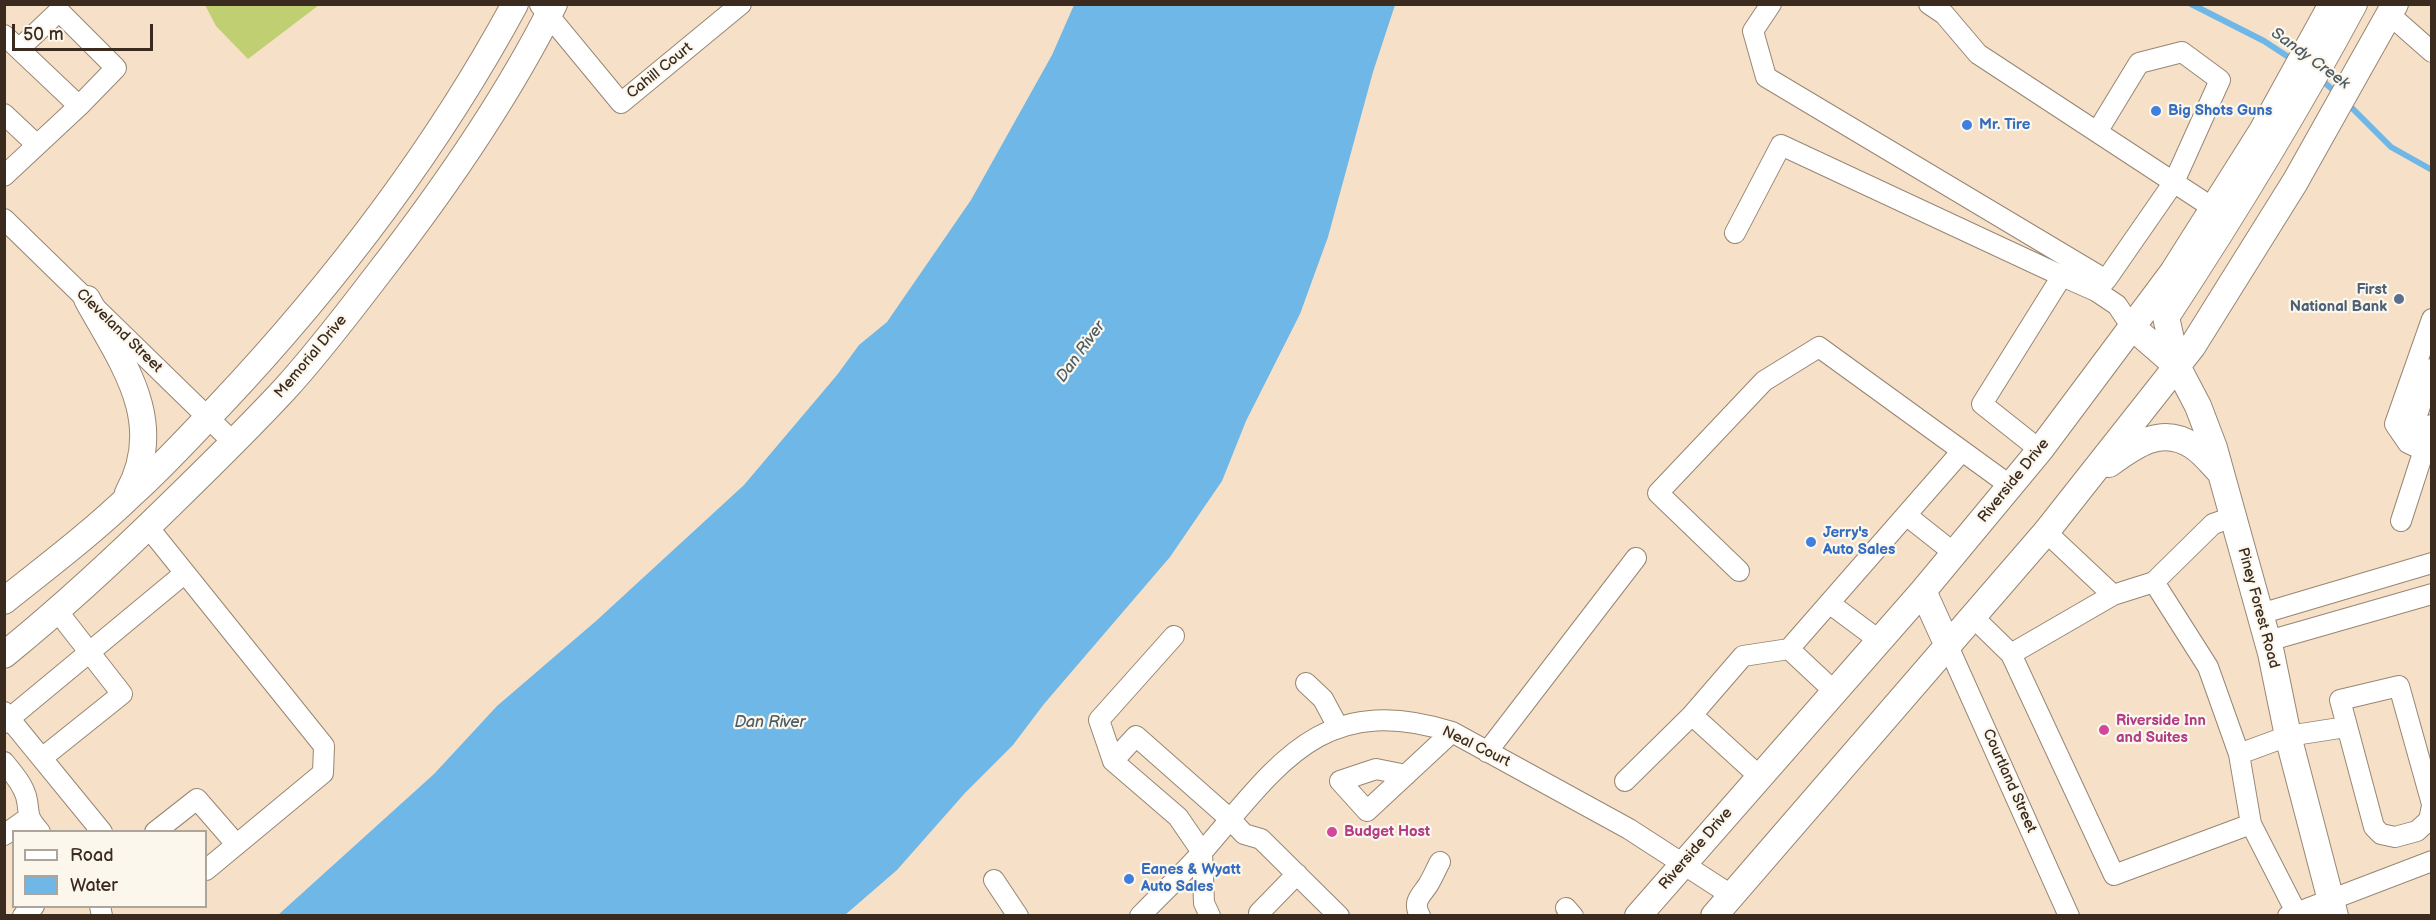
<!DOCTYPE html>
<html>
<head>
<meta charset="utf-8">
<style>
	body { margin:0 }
	#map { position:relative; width:2436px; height:920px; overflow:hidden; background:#f6e1c8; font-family:"Balsamiq Sans",sans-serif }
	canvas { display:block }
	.frame { position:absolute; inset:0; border:6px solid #3b2a1e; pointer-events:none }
	.legend { position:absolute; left:12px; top:830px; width:195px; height:78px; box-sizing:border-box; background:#fbf7ec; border:2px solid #aea59a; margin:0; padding:8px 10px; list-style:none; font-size:18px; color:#3b2a1e }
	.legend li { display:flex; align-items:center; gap:12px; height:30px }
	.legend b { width:30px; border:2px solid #aea59a }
	.scale { position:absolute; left:12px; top:24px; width:141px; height:27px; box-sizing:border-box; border:3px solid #3b2a1e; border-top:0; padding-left:8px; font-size:18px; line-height:21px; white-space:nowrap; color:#3b2a1e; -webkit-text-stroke:4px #fbf7ec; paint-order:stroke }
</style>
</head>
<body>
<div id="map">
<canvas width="2436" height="920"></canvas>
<div class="frame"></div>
<ul class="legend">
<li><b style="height:8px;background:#fff"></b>Road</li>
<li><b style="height:16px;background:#6eb7e6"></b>Water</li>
</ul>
<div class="scale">50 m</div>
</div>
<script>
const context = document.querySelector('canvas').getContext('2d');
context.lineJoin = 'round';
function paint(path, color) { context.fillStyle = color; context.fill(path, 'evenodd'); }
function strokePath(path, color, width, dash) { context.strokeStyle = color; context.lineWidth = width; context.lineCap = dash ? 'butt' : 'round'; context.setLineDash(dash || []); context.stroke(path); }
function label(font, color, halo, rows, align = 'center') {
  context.font = font + ' "Balsamiq Sans",sans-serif'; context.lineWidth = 4.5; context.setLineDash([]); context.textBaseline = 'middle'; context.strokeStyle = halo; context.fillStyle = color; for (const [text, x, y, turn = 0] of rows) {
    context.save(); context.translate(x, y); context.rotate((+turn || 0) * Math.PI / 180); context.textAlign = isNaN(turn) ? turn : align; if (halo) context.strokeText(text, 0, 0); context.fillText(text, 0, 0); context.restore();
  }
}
const green = new Path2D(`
	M 205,5 L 319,5 L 248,59 L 216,26 Z`);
const water = new Path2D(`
	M 1074,5 L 1395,5 L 1373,72 L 1328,237 L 1300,314 L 1246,421 L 1222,481 L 1170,557 L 1044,704 L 1013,745 L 965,793 L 897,870 L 845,915 L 278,915 L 434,774 L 497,706 L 596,621 L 744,485 L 837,375 L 859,345 L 887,322 L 971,200 L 1052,55 Z`);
const stream = new Path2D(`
	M 2191,4 L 2264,41 L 2293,60
	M 2319,78 L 2339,95
	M 2346,102 L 2391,147 L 2432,170`);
const minor = new Path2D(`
	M 1771,4 L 1753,31 L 1766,77 L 2106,280 L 2174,182 L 2220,80 L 2182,52 L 2139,63 L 2097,132
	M 1929,4 L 1944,14 L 1978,54 L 2213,208
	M 540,5 L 621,103 L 741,4
	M 2390,15 L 2432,52
	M 4,35 L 79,106 L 4,176
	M 19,49 L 59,11 L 116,68 L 79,106
	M 4,114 L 37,145
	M 4,219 L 234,443
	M 1735,233 L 1781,145 L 2062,276
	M 2104,282 L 2096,291 L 2117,305 L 2131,326
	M 2408,443 L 2432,369
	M 2040,450 L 1982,404 L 2062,276 L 2096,291
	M 2423,450 L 2408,443 L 2395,424 L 2432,319
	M 1906,515 L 1954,553
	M 2401,521 L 2432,425
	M 148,527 L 324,746 L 323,773 L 206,870
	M 2046,532 L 2113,595 L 2154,582 L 2213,524 L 2233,517
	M 1739,571 L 1658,493 L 1764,381 L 1819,347 L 2012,487
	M 2154,582 L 2208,667 L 2239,754
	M 1829,603 L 1880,641
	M 2260,614 L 2432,563
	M 1973,617 L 2011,654 L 2114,875 L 2251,824 L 2239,754 L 2288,736 L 2346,727
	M 1174,636 L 1099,720 L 1113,761 L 1178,817 L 1202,852 L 1204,903 L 1210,916
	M 2268,641 L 2432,594
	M 1948,646 L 2069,916
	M 1789,649 L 1835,692
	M 2011,654 L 2113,595
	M 1306,683 L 1323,699 L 1338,727
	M 4,712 L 102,832
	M 1692,715 L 1760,777
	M 4,723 L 185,573
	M 1487,752 L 1636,558
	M 42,758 L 122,694 L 58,612
	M 1113,761 L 1136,736 L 1230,819 L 1244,834 L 1261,839 L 1339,916
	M 4,762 C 12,772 22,783 26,796 C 31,816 24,813 40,832
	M 1406,775 L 1376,769 L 1340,781 L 1367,811 L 1452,732
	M 1625,781 L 1692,715 L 1743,656 L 1789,649 L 1962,451
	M 2432,804 L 2399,686 L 2340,700 L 2374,827 L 2381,834 L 2395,837 L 2417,831 L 2429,820 L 2432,806
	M 2251,824 L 2296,912
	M 155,832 L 197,799 L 236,844
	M 4,835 L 28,818
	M 994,880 L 1018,916
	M 100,906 L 102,916
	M 1566,908 L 1573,916
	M 1259,913 L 1297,874
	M 23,916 L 34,906
	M 1140,916 C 1161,894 1184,873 1204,850 C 1279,763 1323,691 1452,732 L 1629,829 L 1731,895
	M 1420,916 C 1412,901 1421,896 1428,885 C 1433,877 1436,869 1440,862
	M 2288,916 L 2432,861`);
const major = new Path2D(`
	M 87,299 C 121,361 168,421 128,493
	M 2131,326 L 2177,366 L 2198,406 L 2214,448 L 2271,653 L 2288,736 L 2335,916
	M 2177,366 L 2166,317 C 2233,215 2296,112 2354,4
	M 2109,464 C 2135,445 2162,425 2193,446 C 2203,452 2211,463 2220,472
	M 1923,591 L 1948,646
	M 4,601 C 48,566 93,532 133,493 C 163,466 191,435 219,406 C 334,284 435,152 515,4
	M 4,655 C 62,608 116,558 169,506 C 208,468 247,430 284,390 C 318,353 348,313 378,274 C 444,189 506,100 554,4
	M 1638,916 L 1923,591 L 2040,450 L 2173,272 L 2262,131 L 2332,4
	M 1714,916 L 2046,532 L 2192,347 L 2295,182 L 2395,4`);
const markers = [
	[2156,111,6,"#3f7fe0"],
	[1967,125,6,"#3f7fe0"],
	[2399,299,6,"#5c6f8a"],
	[1811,542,6,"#3f7fe0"],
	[2104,730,6,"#d1479c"],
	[1332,832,6,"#d1479c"],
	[1129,879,6,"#3f7fe0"]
];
const streetNames = [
	["Cahill Court",660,71,-39],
	["Cleveland Street",119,331,44],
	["Memorial Drive",311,357,-50],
	["Riverside Drive",2014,481,-51],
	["Piney Forest Road",2258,608,75],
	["Neal Court",1476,747,26],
	["Courtland Street",2009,781,66],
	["Riverside Drive",1696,849,-49]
];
const shopNames = [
	["Big Shots Guns",2168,111],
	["Mr. Tire",1979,125],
	["Jerry's",1823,533],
	["Auto Sales",1823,550],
	["Eanes & Wyatt",1141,870],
	["Auto Sales",1141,887]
];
const serviceNames = [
	["First",2387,290],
	["National Bank",2387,307]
];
const hotelNames = [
	["Riverside Inn",2116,721],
	["and Suites",2116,738],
	["Budget Host",1344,832]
];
const waterNames = [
	["Sandy Creek",2310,59,36],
	["Dan River",1081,352,-54],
	["Dan River",770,723]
];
paint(green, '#c0cf71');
paint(water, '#6eb7e6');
strokePath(stream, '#6eb7e6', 6);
strokePath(minor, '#988673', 22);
strokePath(major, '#988673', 28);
strokePath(minor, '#fff', 20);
strokePath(major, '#fff', 26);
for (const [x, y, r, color] of markers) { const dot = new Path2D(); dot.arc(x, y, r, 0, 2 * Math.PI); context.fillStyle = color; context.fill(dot); strokePath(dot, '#fbf7ec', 2); }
label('15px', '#3b2a1e', '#fbf7ec', streetNames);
label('bold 15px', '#366cbe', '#fbf7ec', shopNames, 'left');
label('bold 15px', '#4e5e75', '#fbf7ec', serviceNames, 'right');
label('bold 15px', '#b23c85', '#fbf7ec', hotelNames, 'left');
label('italic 16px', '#4d5b64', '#fbf7ec', waterNames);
</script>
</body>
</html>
